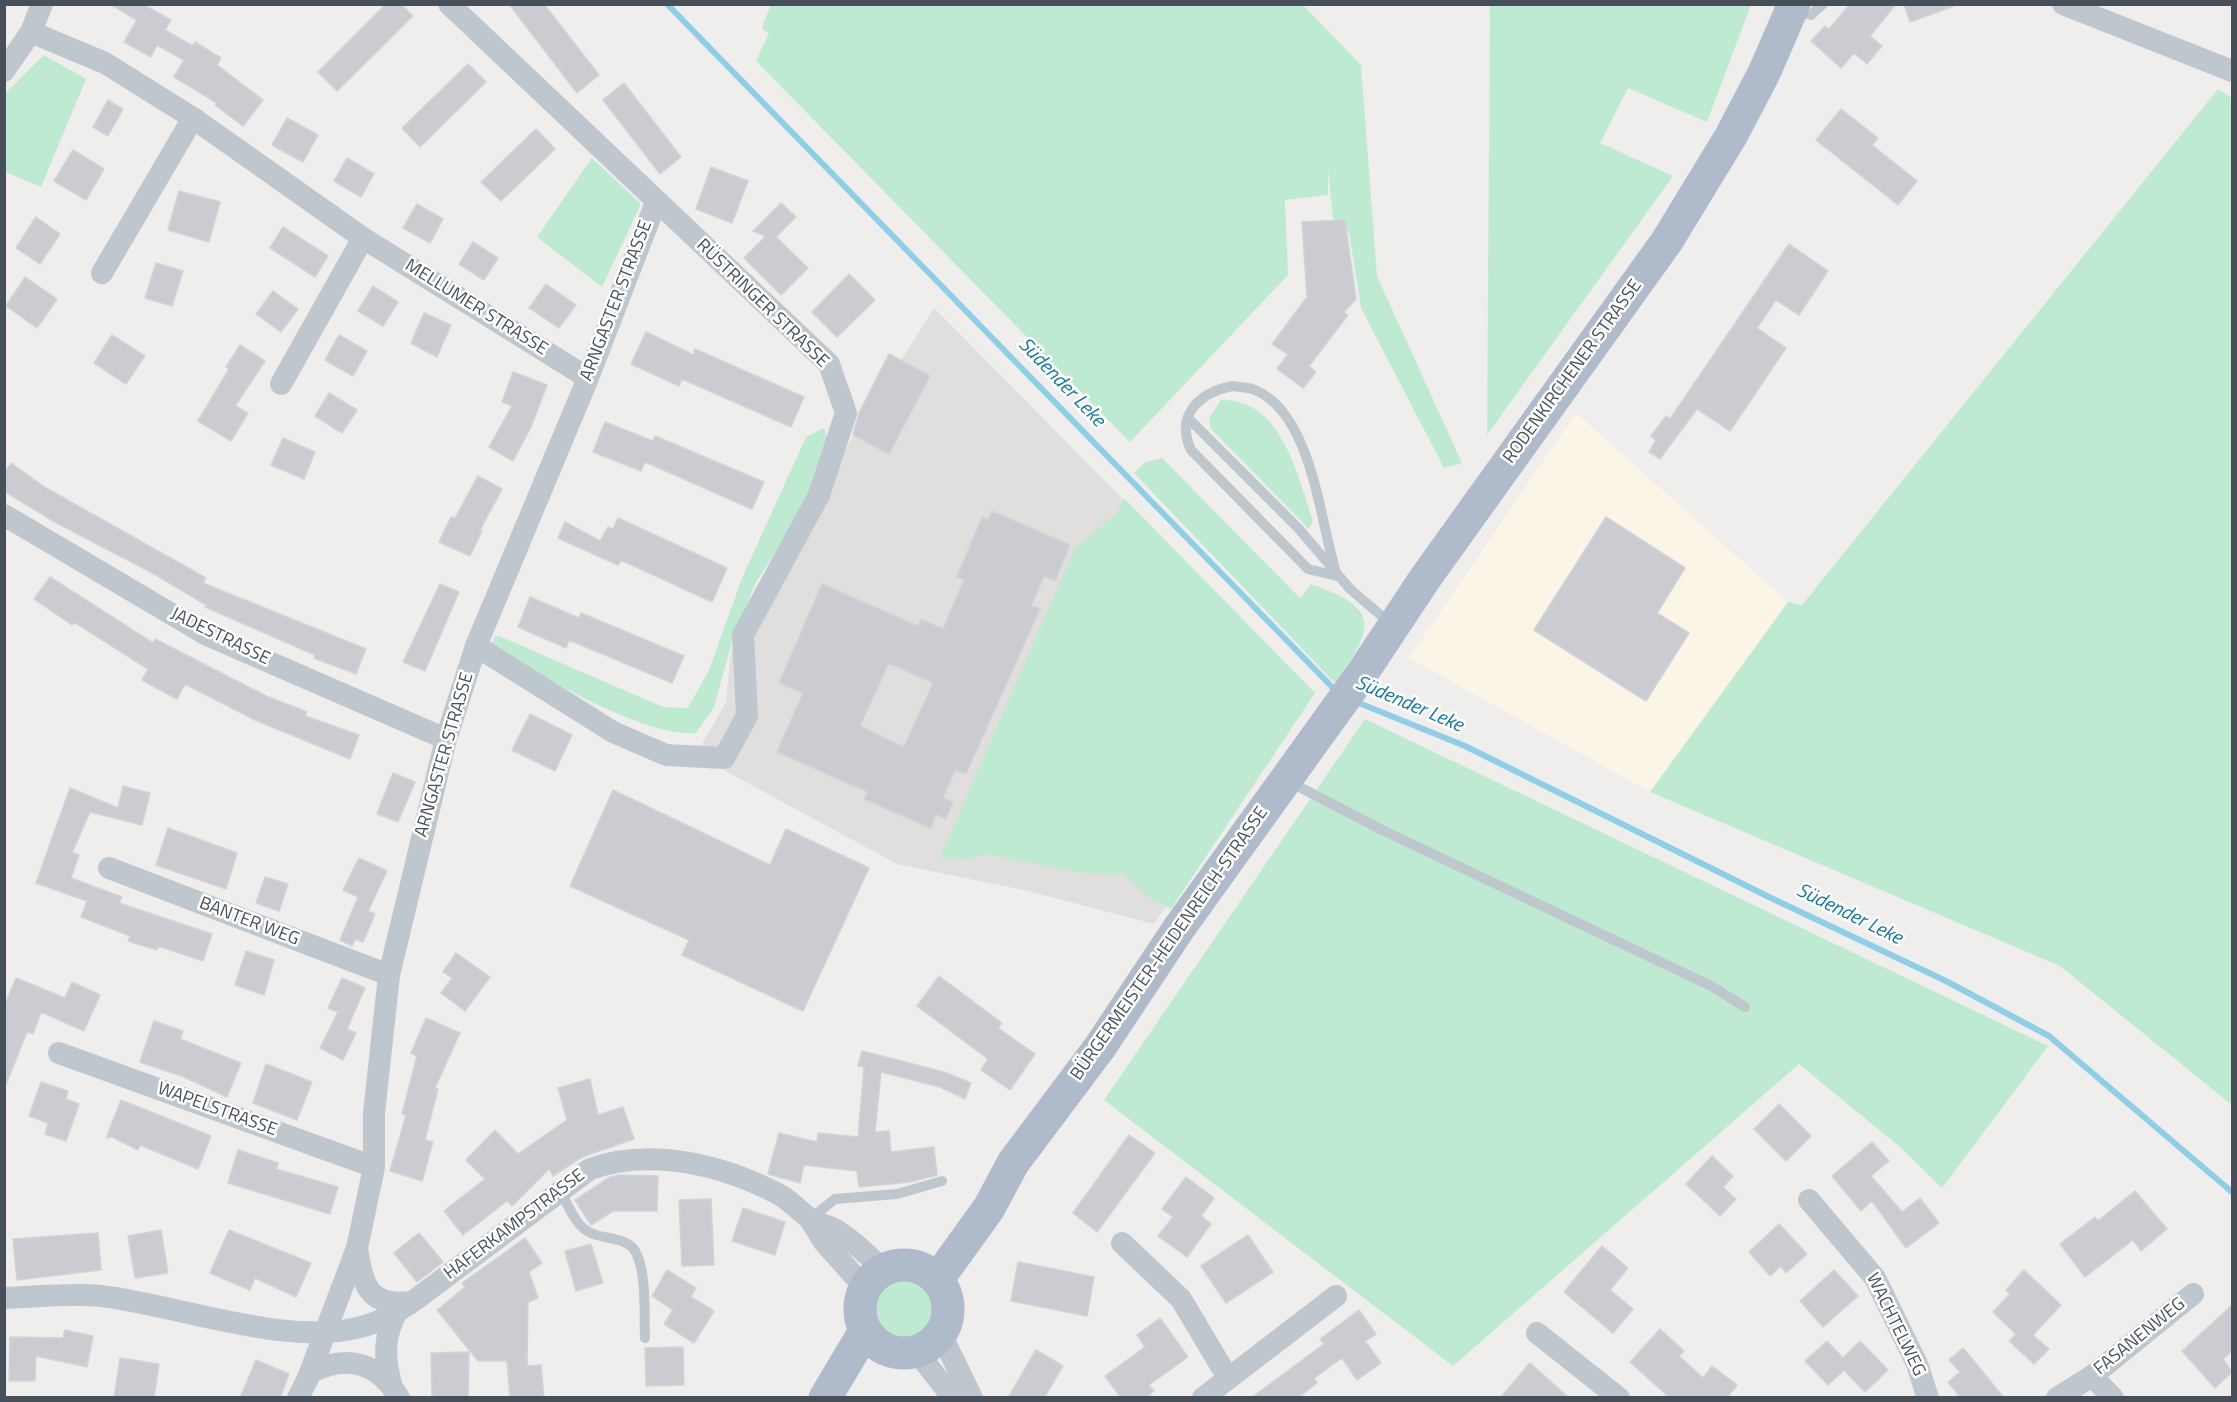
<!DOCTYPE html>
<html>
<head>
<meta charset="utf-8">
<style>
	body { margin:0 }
	#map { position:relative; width:2237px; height:1402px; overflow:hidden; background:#f0eded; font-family:"Titillium Web",sans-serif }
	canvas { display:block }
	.frame { position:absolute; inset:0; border:6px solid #474f59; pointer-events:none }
</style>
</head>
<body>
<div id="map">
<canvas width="2237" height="1402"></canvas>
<div class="frame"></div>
</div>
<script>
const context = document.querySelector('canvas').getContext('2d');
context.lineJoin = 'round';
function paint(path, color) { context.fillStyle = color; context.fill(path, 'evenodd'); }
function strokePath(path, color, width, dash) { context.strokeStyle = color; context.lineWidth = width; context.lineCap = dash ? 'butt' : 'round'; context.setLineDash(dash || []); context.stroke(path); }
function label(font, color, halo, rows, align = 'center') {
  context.font = font + ' "Titillium Web",sans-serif'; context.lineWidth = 5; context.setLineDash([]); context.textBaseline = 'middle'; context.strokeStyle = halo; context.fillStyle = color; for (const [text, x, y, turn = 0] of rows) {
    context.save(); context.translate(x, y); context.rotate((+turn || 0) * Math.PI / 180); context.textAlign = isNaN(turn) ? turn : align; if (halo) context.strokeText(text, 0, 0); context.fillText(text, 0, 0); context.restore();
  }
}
const commercial = new Path2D(`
	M 1576,413 L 1788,602 L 1650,792 L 1409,658 Z`);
const education = new Path2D(`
	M 934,308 L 1310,688 L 1154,924 L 1028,891 L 897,864 L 696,755 L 726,702 L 731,651 L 798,499 L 843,453 Z`);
const green = new Path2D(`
	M 771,5 L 1303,5 L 1361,65 L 1377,276 L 1462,463 L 1444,468 L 1361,308 L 1349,232 L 1333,218 L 1328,170 L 1328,195 L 1285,200 L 1288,275 L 1130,442 L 756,61 L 769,33 L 763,30 L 763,24 Z
	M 1490,5 L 1751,5 L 1707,122 L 1628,88 L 1600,143 L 1673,176 L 1487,435 Z
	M 44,55 L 86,79 L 41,187 L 5,172 L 4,94 Z
	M 2218,89 L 2232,98 L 2232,1105 L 2060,966 L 1650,792 L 1788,602 L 1802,605 Z
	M 592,158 L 641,204 L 602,287 L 537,237 Z
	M 1221,400 C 1282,399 1296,473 1313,520 L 1309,529 L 1211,429 L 1209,418 Z
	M 824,428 L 829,444 L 814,491 L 755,584 L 732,642 L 714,707 L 696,733 C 643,737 548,678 499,653 L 492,644 L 494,637 L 499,636 L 663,707 L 688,708 L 709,670 L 742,578 L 806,437 Z
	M 1162,458 L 1300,598 L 1311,584 C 1383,609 1373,629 1335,683 L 1134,473 L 1145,462 Z
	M 1124,498 L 1315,693 L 1171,909 L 1151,899 L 1122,873 L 1116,875 L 1076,872 L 987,854 L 966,860 L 940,857 L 1075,548 L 1115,515 Z
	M 1365,719 L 2048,1046 L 1942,1188 L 1901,1148 L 1799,1064 L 1453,1366 L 1104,1100 Z
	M873 1310a31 31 0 1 1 62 0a31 31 0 1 1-62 0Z`);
const stream = new Path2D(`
	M 667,4 L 1337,692
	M 1354,701 L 1465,746 L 1769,897 L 1946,981 L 2049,1036 L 2232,1192`);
const building = new Path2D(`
	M 110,4 L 144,5 L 171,20 L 165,30 L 193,46 L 195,42 L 221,58 L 217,65 L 263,100 L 243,126 L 215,105 L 217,103 L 174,77 L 184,60 L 157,45 L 151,57 L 124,42 L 137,20 Z
	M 386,4 L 401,4 L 413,16 L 337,91 L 318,72 Z
	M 509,4 L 544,4 L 599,75 L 577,93 Z
	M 1850,4 L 1896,4 L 1870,36 L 1882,46 L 1867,64 L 1854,53 L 1841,68 L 1811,41 L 1825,26 L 1829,29 Z
	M 1904,4 L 1953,4 L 1954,6 L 1910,22 Z
	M 468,64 L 486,82 L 420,147 L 402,128 Z
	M 624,83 L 681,157 L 660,174 L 603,100 Z
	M 108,100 L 123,109 L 108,136 L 93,127 Z
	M 1841,109 L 1878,138 L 1872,145 L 1917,181 L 1898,205 L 1816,140 Z
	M 287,118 L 318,135 L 303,162 L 272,145 Z
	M 536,129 L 555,149 L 501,201 L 481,182 Z
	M 73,150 L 104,169 L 86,200 L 54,181 Z
	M 347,158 L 374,174 L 361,197 L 334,181 Z
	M 711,167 L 748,181 L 732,223 L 696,209 Z
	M 179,191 L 220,202 L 209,242 L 168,230 Z
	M 781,203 L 796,217 L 776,237 L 808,268 L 781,295 L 744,258 L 766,236 L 753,231 Z
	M 417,204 L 443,219 L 430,243 L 403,228 Z
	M 36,217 L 60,234 L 40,264 L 16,248 Z
	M 1345,220 L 1356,299 L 1344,312 L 1348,315 L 1309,366 L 1316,372 L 1303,388 L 1277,369 L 1288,354 L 1272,344 L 1307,297 L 1302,222 Z
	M 283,227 L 328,256 L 315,277 L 270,248 Z
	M 473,242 L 498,258 L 484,280 L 459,264 Z
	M 1789,244 L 1828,271 L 1799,315 L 1776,300 L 1757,328 L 1786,348 L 1730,431 L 1697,409 L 1660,459 L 1649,452 L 1656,440 L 1651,436 L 1666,416 L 1670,419 Z
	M 156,263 L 183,271 L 172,306 L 145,298 Z
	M 849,274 L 875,300 L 837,337 L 812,312 Z
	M 25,277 L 57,299 L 37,328 L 6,306 Z
	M 546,284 L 576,305 L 559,328 L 529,308 Z
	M 373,286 L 398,302 L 383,326 L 358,311 Z
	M 273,291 L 298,309 L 281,332 L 256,314 Z
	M 424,313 L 451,325 L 437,357 L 411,343 Z
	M 646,332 L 694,355 L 695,349 L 804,397 L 791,427 L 682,379 L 679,386 L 631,364 Z
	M 112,335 L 145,356 L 126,384 L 94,363 Z
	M 339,335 L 367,351 L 353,376 L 325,360 Z
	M 240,345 L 265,361 L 235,406 L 248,413 L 231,441 L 198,421 L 229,369 L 226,367 Z
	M 889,354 L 930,376 L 889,454 L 853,435 L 859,413 Z
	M 513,372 L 547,385 L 531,427 L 513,461 L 489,447 L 512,406 L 502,402 Z
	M 329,393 L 357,410 L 342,433 L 315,416 Z
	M 605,422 L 653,441 L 655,436 L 764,482 L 752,509 L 645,462 L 641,471 L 593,452 Z
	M 283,438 L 315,452 L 304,479 L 271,465 Z
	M 11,463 L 46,488 L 206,578 L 203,583 L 366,649 L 356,674 L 314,658 L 315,655 L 205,607 L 206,605 L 156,575 L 53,521 L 4,491 L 4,473 Z
	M 478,476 L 502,489 L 480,530 L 482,531 L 470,556 L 439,542 L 451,517 L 455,518 Z
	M 992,511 L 1070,545 L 1055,581 L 1044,576 L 1031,606 L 1040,609 L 966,774 L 955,770 L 943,798 L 953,802 L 946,819 L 936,814 L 931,828 L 864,799 L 868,792 L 777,752 L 803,693 L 779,683 L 822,584 L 918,626 L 921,619 L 943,629 L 964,580 L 957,577 L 982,517 L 988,520 ZM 889,663 L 933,683 L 904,747 L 860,726 Z
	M 1606,517 L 1685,568 L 1657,613 L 1689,633 L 1646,701 L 1534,630 Z
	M 618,518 L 727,568 L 712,602 L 621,560 L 618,565 L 558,538 L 565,522 L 600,541 L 608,527 L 613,529 Z
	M 50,577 L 153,643 L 155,639 L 266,696 L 307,712 L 305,716 L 359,735 L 350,759 L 255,720 L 185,684 L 177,699 L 142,680 L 148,669 L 74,622 L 72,625 L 34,599 Z
	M 440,584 L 459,592 L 425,671 L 403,662 Z
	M 530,597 L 579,618 L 581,613 L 684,656 L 672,683 L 569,640 L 566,648 L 518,627 Z
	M 530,714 L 572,735 L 555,771 L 512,750 Z
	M 393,773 L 415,782 L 398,822 L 377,814 Z
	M 123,786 L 150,793 L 142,825 L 90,812 L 72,853 L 79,855 L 71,878 L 122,897 L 119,903 L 212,934 L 203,961 L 158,946 L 157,950 L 128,941 L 130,936 L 81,917 L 87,901 L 36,883 L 70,788 L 118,808 Z
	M 613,790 L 770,865 L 786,829 L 869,868 L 803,1011 L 682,955 L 689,940 L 570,886 Z
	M 168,828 L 237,853 L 226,889 L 156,865 Z
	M 359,858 L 387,871 L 368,911 L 375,914 L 363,942 L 355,939 L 352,946 L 340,940 L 358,897 L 343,890 Z
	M 265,877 L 288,884 L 279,911 L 256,903 Z
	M 246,951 L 274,960 L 264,995 L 235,985 Z
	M 456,953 L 490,977 L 465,1011 L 441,993 L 452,978 L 443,972 Z
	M 939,976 L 1002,1023 L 998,1028 L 1035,1054 L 1010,1090 L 981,1070 L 988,1059 L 917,1006 Z
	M 16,978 L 65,998 L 72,982 L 100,995 L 84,1031 L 41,1012 L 33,1034 L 27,1032 L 5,1087 L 4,1007 Z
	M 342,978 L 365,988 L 347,1029 L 356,1033 L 343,1060 L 320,1048 L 338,1012 L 328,1008 Z
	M 426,1018 L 460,1033 L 435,1088 L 438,1089 L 425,1140 L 433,1142 L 422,1181 L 390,1171 L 406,1115 L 402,1114 L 417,1056 L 411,1053 Z
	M 154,1021 L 183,1031 L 180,1039 L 241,1063 L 227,1097 L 184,1077 L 140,1062 Z
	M 862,1051 L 944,1072 L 971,1083 L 965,1099 L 940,1087 L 881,1072 L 875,1132 L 889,1131 L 891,1152 L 934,1147 L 937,1175 L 910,1182 L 859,1187 L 857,1171 L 804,1165 L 800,1183 L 768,1174 L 779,1133 L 817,1142 L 818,1133 L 858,1137 L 864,1067 L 858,1066 Z
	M 266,1064 L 312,1082 L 297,1120 L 253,1103 Z
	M 590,1079 L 598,1115 L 623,1107 L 634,1139 L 582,1157 L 553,1176 L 549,1169 L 512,1206 L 507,1201 L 463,1235 L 444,1211 L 485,1179 L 466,1160 L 495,1130 L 518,1154 L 567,1120 L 558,1088 Z
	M 41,1082 L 68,1091 L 66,1099 L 79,1104 L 66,1141 L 45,1134 L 48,1123 L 29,1116 Z
	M 121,1100 L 211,1136 L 198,1169 L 140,1145 L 138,1150 L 112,1137 L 106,1138 Z
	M 1779,1104 L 1811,1136 L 1786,1161 L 1754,1129 Z
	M 1129,1135 L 1155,1153 L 1097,1232 L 1073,1213 Z
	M 1872,1142 L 1889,1161 L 1871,1176 L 1902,1212 L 1920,1198 L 1939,1223 L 1906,1248 L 1872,1201 L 1861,1211 L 1832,1176 Z
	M 238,1150 L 278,1163 L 276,1169 L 338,1187 L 330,1214 L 228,1183 Z
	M 1712,1156 L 1733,1176 L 1723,1187 L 1736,1199 L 1720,1216 L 1686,1184 Z
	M 619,1175 L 658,1176 L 657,1211 L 613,1211 L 591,1225 L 575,1200 L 610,1177 Z
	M 1186,1177 L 1214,1198 L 1201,1216 L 1211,1224 L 1187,1257 L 1158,1236 L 1173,1217 L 1162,1209 Z
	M 2135,1191 L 2167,1229 L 2141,1251 L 2133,1240 L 2085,1277 L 2060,1244 L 2095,1217 L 2098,1221 Z
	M 711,1199 L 714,1265 L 682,1266 L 679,1200 Z
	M 743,1208 L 785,1222 L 775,1255 L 732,1241 Z
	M 1779,1224 L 1807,1254 L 1786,1273 L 1781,1266 L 1770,1276 L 1749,1252 Z
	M 161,1230 L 168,1273 L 135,1278 L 128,1236 Z
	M 229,1230 L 311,1263 L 296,1297 L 255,1278 L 250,1290 L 210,1273 Z
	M 98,1233 L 101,1270 L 17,1280 L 13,1239 Z
	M 419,1233 L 443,1262 L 417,1282 L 394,1253 Z
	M 1248,1235 L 1273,1272 L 1226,1303 L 1201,1266 Z
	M 525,1238 L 542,1263 L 529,1272 L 538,1298 L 528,1302 L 527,1366 L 541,1365 L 544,1398 L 510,1398 L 507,1361 L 478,1361 L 437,1310 L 465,1287 L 462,1283 Z
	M 591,1244 L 603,1283 L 576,1291 L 565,1251 Z
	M 1602,1246 L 1628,1268 L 1610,1290 L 1633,1309 L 1613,1333 L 1564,1292 Z
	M 1018,1262 L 1094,1277 L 1087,1316 L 1011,1301 Z
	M 667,1270 L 696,1288 L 691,1297 L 714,1311 L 694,1343 L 664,1324 L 673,1310 L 652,1296 Z
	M 1834,1270 L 1858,1296 L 1823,1327 L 1800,1301 Z
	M 2024,1270 L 2061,1305 L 2033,1335 L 2049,1349 L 2034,1364 L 2009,1341 L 2016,1334 L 1993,1312 L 2010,1294 L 2006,1290 Z
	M 2232,1305 L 2232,1351 L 2223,1359 L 2232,1372 L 2215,1388 L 2182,1351 Z
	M 1359,1310 L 1376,1334 L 1365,1341 L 1381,1363 L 1357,1380 L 1342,1358 L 1314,1378 L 1317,1383 L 1298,1398 L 1251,1398 L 1324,1344 L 1320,1339 Z
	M 1160,1318 L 1188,1357 L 1149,1385 L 1154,1391 L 1145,1398 L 1121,1398 L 1105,1376 L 1145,1347 L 1137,1335 Z
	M 1660,1329 L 1684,1351 L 1679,1356 L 1703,1378 L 1712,1366 L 1737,1385 L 1727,1398 L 1670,1398 L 1630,1362 Z
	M 65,1330 L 93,1336 L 87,1367 L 36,1356 L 35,1381 L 9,1381 L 10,1337 L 63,1338 Z
	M 1827,1341 L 1843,1358 L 1860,1341 L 1888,1370 L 1865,1392 L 1844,1370 L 1828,1385 L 1805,1361 Z
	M 683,1347 L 684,1385 L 646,1386 L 645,1348 Z
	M 1963,1348 L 1974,1361 L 2004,1398 L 1961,1398 L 1948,1382 L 1960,1372 L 1949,1360 Z
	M 1036,1350 L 1063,1366 L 1044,1398 L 1008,1398 Z
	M 469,1352 L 468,1398 L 432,1398 L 431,1353 Z
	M 120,1358 L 159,1364 L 154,1398 L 114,1398 Z
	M 256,1360 L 289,1374 L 280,1398 L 240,1398 Z
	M 1530,1363 L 1569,1398 L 1500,1398 Z`);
const lane = new Path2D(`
	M 1795,11 L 1811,15 L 1823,4
	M 1232,386 C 1239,387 1248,387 1255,390 C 1313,414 1320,524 1337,576 L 1308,569 L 1191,450 C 1175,415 1199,393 1232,386 Z
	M 1188,418 L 1299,529 L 1350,589 L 1391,624
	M 1288,781 L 1380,829 L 1711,986 L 1745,1007
	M 560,1191 C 567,1203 576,1226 589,1232 C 603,1240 625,1236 635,1251 C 647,1270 644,1315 645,1338
	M 810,1219 L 835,1199 L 897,1194 L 942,1181`);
const street = new Path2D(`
	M 449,4 L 829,364 L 846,413 L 819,495 L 743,635 L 747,716 L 724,758 L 666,755 L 613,732 L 476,646
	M 2063,4 L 2232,71
	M 31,32 L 105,63 L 193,118 L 363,238 L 588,378
	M 4,71 L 31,32 L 42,4
	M 102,273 L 193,118
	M 281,384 L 363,238
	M 4,515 L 207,635 L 446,739
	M 109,868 L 389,975
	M 59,1053 L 374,1167
	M 1809,1200 L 1875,1278 L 1917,1364 L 1928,1398
	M 810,1219 L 824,1242 L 865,1288
	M 1122,1243 L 1181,1299 L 1228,1378
	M 357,1248 C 363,1284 367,1307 410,1302
	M 4,1298 C 36,1297 70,1293 101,1296 C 180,1305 295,1351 371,1324 C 389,1318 404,1307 419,1297 L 590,1169 C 651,1147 724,1165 780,1195 C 791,1201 799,1211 809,1218 C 816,1223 826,1225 834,1229 C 852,1238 868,1257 884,1269
	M 1537,1333 L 1619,1398
	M 941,1334 L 972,1398
	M 917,1352 L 953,1398
	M 310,1373 C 346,1354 378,1362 399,1398
	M 2092,1376 L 2113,1398
	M 391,1384 C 384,1356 383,1336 398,1310
	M 298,1398 L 308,1378 L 337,1301 L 357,1248 L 363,1220 L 374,1167 L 374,1113 L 389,975 L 446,739 L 476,646 L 588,378 L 656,202
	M 1203,1398 L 1336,1296
	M 2057,1398 L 2092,1376 L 2193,1294`);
const primary = new Path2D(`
	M860 1309a44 44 0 1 1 88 0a44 44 0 1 1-88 0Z
	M 937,1280 L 989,1208 L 1013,1163 L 1100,1047 L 1179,928 L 1359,678 L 1426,577 L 1667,241 L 1731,136 L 1764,73 L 1794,4
	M 825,1398 L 865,1331`);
const streetNames = [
	["ARNGASTER STRASSE",617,301,-69],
	["RÜSTRINGER STRASSE",762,304,44],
	["MELLUMER STRASSE",476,308,32],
	["RODENKIRCHENER STRASSE",1573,372,-54],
	["JADESTRASSE",220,637,26],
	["ARNGASTER STRASSE",445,755,-74],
	["BANTER WEG",249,922,21],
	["BÜRGERMEISTER-HEIDENREICH-STRASSE",1170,944,-55],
	["WAPELSTRASSE",217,1110,20],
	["HAFERKAMPSTRASSE",515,1225,-37],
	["WACHTELWEG",1895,1325,64],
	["FASANENWEG",2140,1337,-39]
];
const waterNames = [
	["Südender Leke",1061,383,46],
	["Südender Leke",1409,705,23],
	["Südender Leke",1849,915,26]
];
paint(commercial, '#faf5e7');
paint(education, '#e1dede');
paint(green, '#bfead2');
strokePath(stream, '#8fcee4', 6);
paint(building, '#caccd2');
strokePath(building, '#d2d3d8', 1.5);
strokePath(lane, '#bfc7ce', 10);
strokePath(street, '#bfc7ce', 22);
strokePath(primary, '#afbbca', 33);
label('18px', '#474f59', '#fff', streetNames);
label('italic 20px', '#18799b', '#fff', waterNames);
</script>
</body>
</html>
